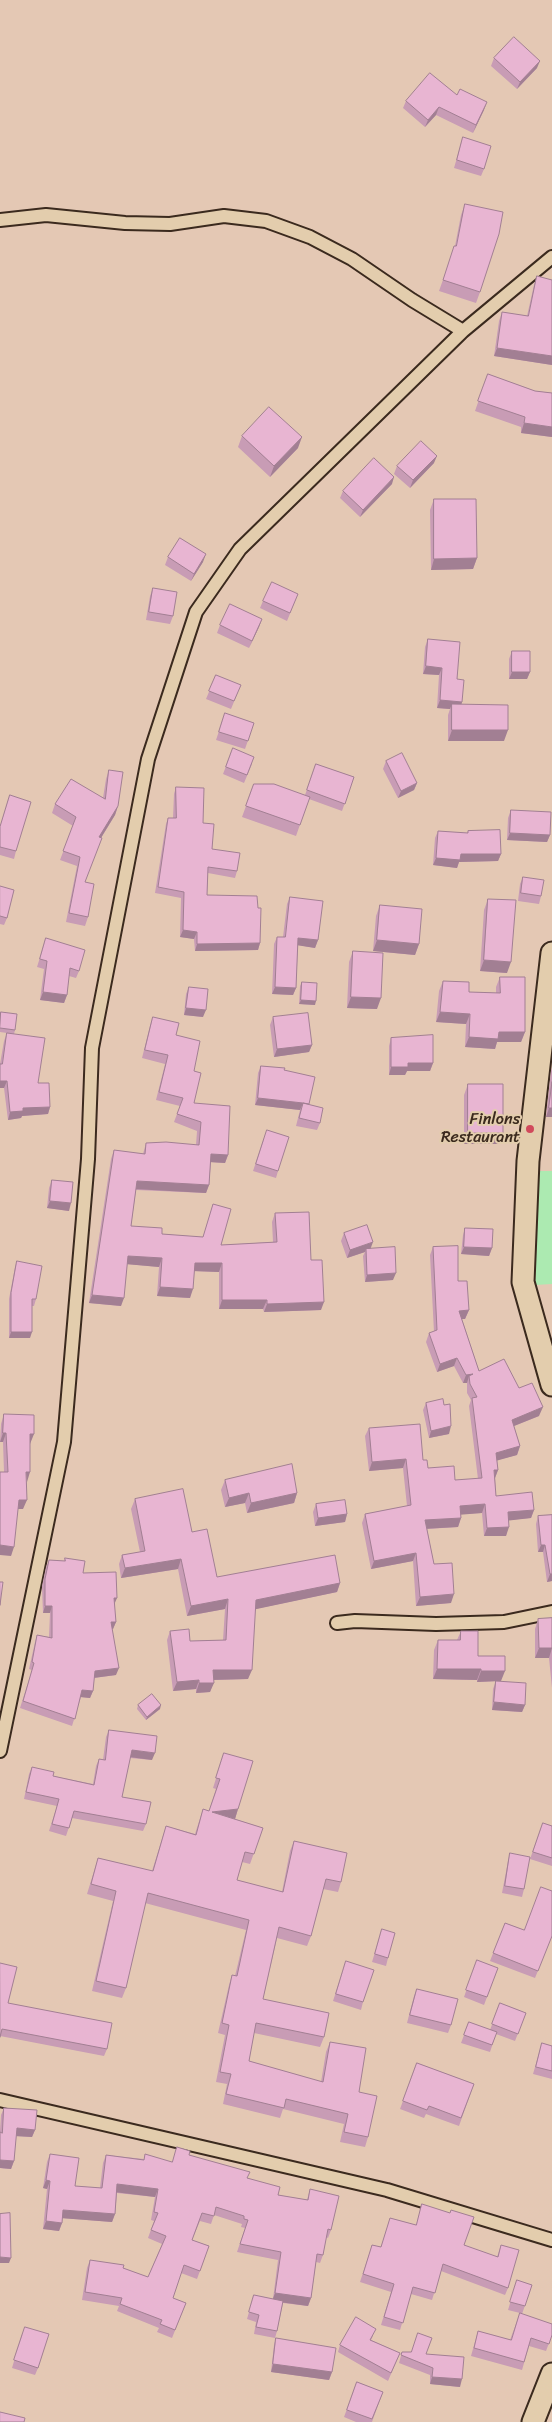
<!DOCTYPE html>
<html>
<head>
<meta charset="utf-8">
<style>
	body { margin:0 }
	canvas { display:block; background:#e4c8b4 }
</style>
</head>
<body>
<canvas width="552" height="2422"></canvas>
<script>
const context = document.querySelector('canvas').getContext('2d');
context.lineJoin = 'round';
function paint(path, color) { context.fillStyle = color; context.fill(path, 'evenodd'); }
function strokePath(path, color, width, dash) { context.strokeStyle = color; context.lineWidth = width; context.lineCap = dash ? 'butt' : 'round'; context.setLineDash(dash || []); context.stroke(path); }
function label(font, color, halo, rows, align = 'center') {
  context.font = font + ' Sriracha,sans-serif'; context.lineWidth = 4; context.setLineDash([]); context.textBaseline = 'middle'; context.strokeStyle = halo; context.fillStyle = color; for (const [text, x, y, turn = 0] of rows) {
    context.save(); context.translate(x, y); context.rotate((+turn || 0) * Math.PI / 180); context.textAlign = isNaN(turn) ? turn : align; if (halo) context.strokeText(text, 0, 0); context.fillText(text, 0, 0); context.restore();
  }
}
const green = new Path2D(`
	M 539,1171 L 552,1171 L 552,1284 L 535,1285 Z`);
const street = new Path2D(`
	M 0,220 L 46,215 L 125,223 L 170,224 L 224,216 L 266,221 L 310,237 L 352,259 L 412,300 L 463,331
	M 337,1623 L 355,1621 L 436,1624 L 504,1622 L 552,1612
	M 0,1751 L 64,1442 L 88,1159 L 92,1048 L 148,759 L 196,612 L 240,549 L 463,331 L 552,257
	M 0,2100 L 387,2190 L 552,2240`);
const primary = new Path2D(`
	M 552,953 L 528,1161 L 523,1282 L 552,1385
	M 533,2422 L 552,2374`);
const wall = new Path2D(`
	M 494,58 L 537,68 L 517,89 L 491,66 Z
	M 457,95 L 484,110 L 473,133 L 436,115 L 425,127 L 403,108 L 406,101 Z
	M 463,137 L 484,169 L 481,176 L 454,168 Z
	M 465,204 L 480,292 L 476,303 L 439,291 L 455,246 L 461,215 Z
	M 537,276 L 552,365 L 494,356 L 499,321 L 502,312 L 527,316 L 534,285 Z
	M 488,374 L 535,391 L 552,393 L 552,437 L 521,433 L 521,427 L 475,411 Z
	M 242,436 L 298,448 L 270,477 L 238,447 Z
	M 434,463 L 410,488 L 394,474 L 397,466 Z
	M 392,484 L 360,517 L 340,498 L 343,491 Z
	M 434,499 L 477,558 L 473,569 L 431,570 L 430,510 Z
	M 168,557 L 203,562 L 191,581 L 165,565 Z
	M 153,588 L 173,616 L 170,624 L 146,620 L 150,596 Z
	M 298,594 L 287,621 L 260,608 L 263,601 Z
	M 262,619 L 259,627 L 249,648 L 217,633 L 220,625 Z
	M 428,639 L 457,679 L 462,702 L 461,705 L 504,741 L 448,741 L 448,715 L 450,709 L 437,708 L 439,675 L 423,674 L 425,647 Z
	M 512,651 L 530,672 L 527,679 L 509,679 L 509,659 Z
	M 216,675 L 238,692 L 231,709 L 206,699 Z
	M 225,713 L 254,723 L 245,749 L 216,740 Z
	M 233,748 L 252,764 L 244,783 L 223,774 Z
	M 386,761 L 417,783 L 414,790 L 398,798 L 383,769 Z
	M 316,764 L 354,777 L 342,811 L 309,799 L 296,836 L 242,817 L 254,784 L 305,795 Z
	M 109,770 L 118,806 L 115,815 L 101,838 L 85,882 L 88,917 L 85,926 L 66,922 L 77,866 L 60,860 L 73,826 L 52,813 L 55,804 L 103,798 L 106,779 Z
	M 176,787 L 203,823 L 212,849 L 237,871 L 235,878 L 208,873 L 207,895 L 258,908 L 260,943 L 258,950 L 195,951 L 194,939 L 180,937 L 181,898 L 155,893 L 166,824 L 168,818 L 173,818 L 174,794 Z
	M 10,795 L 16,851 L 14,859 L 0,855 L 0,827 Z
	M 511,810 L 550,835 L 547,842 L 507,840 L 508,818 Z
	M 438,831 L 467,833 L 468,831 L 501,854 L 498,861 L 459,862 L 457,868 L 433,865 L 435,838 Z
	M 523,877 L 541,896 L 539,904 L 518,901 L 520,884 Z
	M 0,886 L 7,918 L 4,925 L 0,924 Z
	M 290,897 L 318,940 L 315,948 L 298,945 L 296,988 L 293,995 L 272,994 L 274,944 L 277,937 L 283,937 L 287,904 Z
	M 488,899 L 507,973 L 480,971 L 484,910 Z
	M 380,905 L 419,944 L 415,955 L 373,951 L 376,916 Z
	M 46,938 L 79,971 L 76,978 L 69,976 L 67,995 L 64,1003 L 40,1000 L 44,969 L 37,967 Z
	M 353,951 L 377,1009 L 347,1008 L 349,962 Z
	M 500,977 L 525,1032 L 521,1042 L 497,1042 L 495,1049 L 465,1047 L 466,1024 L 436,1022 L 439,991 L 443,981 L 469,992 L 496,993 L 496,987 Z
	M 302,982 L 315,1005 L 299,1004 L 300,986 Z
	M 189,987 L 203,1017 L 184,1015 L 186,994 Z
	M 1,1012 L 15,1030 L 14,1034 L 0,1032 L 0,1014 Z
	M 153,1017 L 176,1035 L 194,1071 L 194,1103 L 228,1155 L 225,1163 L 211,1162 L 209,1185 L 206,1193 L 136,1190 L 131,1226 L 162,1234 L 203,1237 L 213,1204 L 221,1245 L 273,1242 L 272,1222 L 275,1213 L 311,1260 L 321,1310 L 264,1312 L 263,1309 L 219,1309 L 219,1272 L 194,1271 L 190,1298 L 157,1296 L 159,1267 L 127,1264 L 121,1306 L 89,1303 L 111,1159 L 114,1150 L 143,1154 L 146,1143 L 196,1145 L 197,1131 L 174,1122 L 180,1106 L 156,1100 L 165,1064 L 142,1058 L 150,1026 Z
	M 273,1017 L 312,1045 L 309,1052 L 274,1057 L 270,1025 Z
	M 7,1033 L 38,1083 L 50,1107 L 48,1114 L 22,1116 L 21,1118 L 8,1120 L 4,1088 L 0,1088 L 0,1064 L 4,1041 Z
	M 391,1038 L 433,1063 L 430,1071 L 407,1071 L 405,1075 L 389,1075 L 389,1046 Z
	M 261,1066 L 284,1070 L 309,1104 L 320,1123 L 317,1130 L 296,1126 L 300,1110 L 255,1105 L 258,1073 Z
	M 552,1068 L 552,1117 L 546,1117 L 551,1071 Z
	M 468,1084 L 503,1133 L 499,1144 L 464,1144 L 464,1095 Z
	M 264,1138 L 278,1171 L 276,1178 L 253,1171 Z
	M 52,1180 L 69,1211 L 47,1208 L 49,1188 Z
	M 465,1228 L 492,1248 L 489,1256 L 461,1254 L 463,1235 Z
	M 344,1233 L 371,1249 L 393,1280 L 365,1282 L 363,1256 L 365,1252 L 347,1258 L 341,1241 Z
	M 433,1247 L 458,1281 L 469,1310 L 465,1319 L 462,1319 L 479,1371 L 519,1388 L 539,1416 L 514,1426 L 520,1446 L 517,1455 L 497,1460 L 498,1470 L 495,1478 L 496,1496 L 534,1510 L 531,1518 L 509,1520 L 506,1536 L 484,1536 L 482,1513 L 461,1514 L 461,1518 L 458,1527 L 427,1529 L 434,1564 L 451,1603 L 416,1606 L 413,1561 L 371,1569 L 362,1523 L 365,1514 L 407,1506 L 403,1468 L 369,1471 L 365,1436 L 369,1428 L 423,1460 L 428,1468 L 455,1480 L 478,1479 L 469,1406 L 471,1400 L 467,1393 L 467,1383 L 463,1383 L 454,1366 L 437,1372 L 426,1342 L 429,1333 L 434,1332 L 430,1255 Z
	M 17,1261 L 36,1299 L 34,1306 L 32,1306 L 30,1338 L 9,1338 L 9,1299 L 15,1267 Z
	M 426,1403 L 449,1434 L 429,1438 L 423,1410 Z
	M 4,1414 L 30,1444 L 23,1509 L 18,1509 L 11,1556 L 4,1472 L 3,1442 L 0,1442 L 1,1424 Z
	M 225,1480 L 297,1493 L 294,1503 L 247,1513 L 245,1503 L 225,1507 L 221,1490 Z
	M 135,1499 L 192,1532 L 217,1577 L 340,1583 L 337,1592 L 255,1609 L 248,1679 L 214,1680 L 210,1692 L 196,1693 L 196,1689 L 173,1691 L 167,1640 L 170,1631 L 190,1641 L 223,1640 L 225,1609 L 187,1616 L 178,1569 L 121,1578 L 119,1564 L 122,1555 L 140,1552 L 131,1509 Z
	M 316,1504 L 347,1514 L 345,1522 L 315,1526 L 313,1512 Z
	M 552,1515 L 552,1581 L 547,1582 L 543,1552 L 538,1552 L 536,1524 L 538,1516 Z
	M 65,1558 L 83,1573 L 114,1605 L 116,1622 L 113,1629 L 112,1629 L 116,1675 L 94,1678 L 93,1691 L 90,1698 L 81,1697 L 72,1726 L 20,1708 L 32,1670 L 29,1669 L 35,1642 L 37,1635 L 49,1637 L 50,1613 L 43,1613 L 42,1586 L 46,1567 L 49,1560 L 64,1561 Z
	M 552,1618 L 552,1688 L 549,1658 L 535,1658 L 535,1629 L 538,1619 Z
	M 461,1631 L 478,1656 L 501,1681 L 496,1681 L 525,1705 L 522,1712 L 492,1710 L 493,1689 L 496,1681 L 477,1682 L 477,1680 L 433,1679 L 434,1650 L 438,1640 L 457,1640 Z
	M 138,1705 L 160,1709 L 146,1720 L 137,1709 Z
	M 109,1730 L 152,1760 L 130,1758 L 122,1797 L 146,1824 L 143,1831 L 72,1818 L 66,1836 L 49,1831 L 57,1806 L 24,1799 L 29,1774 L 32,1767 L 53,1776 L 93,1784 L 96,1766 L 99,1759 L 103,1760 L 106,1737 Z
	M 224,1753 L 238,1809 L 235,1819 L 263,1828 L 250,1864 L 242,1862 L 237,1880 L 282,1892 L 290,1851 L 294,1841 L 341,1882 L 338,1892 L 323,1889 L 311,1936 L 307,1946 L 277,1938 L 263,1999 L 324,2037 L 320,2047 L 254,2033 L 249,2061 L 321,2082 L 326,2052 L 330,2042 L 359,2092 L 368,2137 L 365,2147 L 340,2142 L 344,2124 L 283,2109 L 280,2118 L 223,2104 L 227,2084 L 216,2082 L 225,2035 L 218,2033 L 229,1985 L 232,1975 L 235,1976 L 246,1930 L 145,1903 L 126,1988 L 122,1998 L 92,1991 L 113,1901 L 87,1894 L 98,1858 L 152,1871 L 166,1826 L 195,1834 L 203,1809 L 209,1811 L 216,1789 L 213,1788 Z
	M 543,1823 L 552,1826 L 552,1866 L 530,1859 Z
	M 510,1853 L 524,1889 L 522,1897 L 502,1893 L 508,1861 Z
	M 505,1923 L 524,1930 L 552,1936 L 535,1978 L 490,1961 Z
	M 382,1929 L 388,1958 L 386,1966 L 372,1962 Z
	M 477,1960 L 498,1968 L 484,2005 L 464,1997 Z
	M 346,1961 L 363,2002 L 361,2010 L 333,2001 Z
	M 417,1989 L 451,2025 L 448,2033 L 407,2023 L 414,1996 Z
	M 8,2003 L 107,2049 L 104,2056 L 0,2036 Z
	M 500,2003 L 526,2013 L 515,2041 L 496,2034 L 490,2052 L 461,2043 L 469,2022 L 490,2030 Z
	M 542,2043 L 552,2046 L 552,2079 L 533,2074 Z
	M 417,2063 L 474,2084 L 459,2126 L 426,2114 L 424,2118 L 400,2109 Z
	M 4,2108 L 35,2130 L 32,2137 L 16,2136 L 14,2161 L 11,2169 L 0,2168 L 0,2131 L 1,2115 Z
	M 50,2154 L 75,2186 L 100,2188 L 103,2163 L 106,2155 L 172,2162 L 189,2155 L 248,2178 L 278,2195 L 307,2200 L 310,2189 L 331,2230 L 328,2238 L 326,2237 L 323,2255 L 320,2263 L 316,2262 L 311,2298 L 308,2306 L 283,2303 L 277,2331 L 275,2338 L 254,2334 L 256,2322 L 247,2319 L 252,2302 L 254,2295 L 273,2299 L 278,2260 L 237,2252 L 245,2228 L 241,2227 L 242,2224 L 214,2215 L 211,2224 L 200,2221 L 192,2240 L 209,2246 L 197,2279 L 181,2273 L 173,2298 L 186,2303 L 172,2338 L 157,2332 L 159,2328 L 117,2311 L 119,2306 L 82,2300 L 87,2268 L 90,2260 L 123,2268 L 148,2277 L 162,2244 L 148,2238 L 154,2221 L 151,2220 L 155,2197 L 117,2193 L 115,2214 L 112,2222 L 62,2218 L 62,2223 L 59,2231 L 43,2229 L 47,2189 L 43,2188 L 47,2162 Z
	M 422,2204 L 464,2245 L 497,2257 L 501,2245 L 508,2288 L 505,2295 L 441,2271 L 432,2300 L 411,2294 L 400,2330 L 381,2325 L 391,2292 L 360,2282 L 372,2245 L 381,2247 L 390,2218 L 416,2225 Z
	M 517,2280 L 532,2285 L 522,2314 L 552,2335 L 546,2351 L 529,2346 L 522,2370 L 471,2356 L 478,2331 L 510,2340 L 520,2313 L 508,2310 Z
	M 22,2334 L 38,2368 L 35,2375 L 12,2368 Z
	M 373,2336 L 371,2340 L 400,2353 L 388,2381 L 338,2352 L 340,2345 Z
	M 276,2338 L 332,2372 L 329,2380 L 271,2372 L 274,2345 Z
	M 402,2352 L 426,2354 L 460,2387 L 430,2384 L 430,2375 L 399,2363 Z
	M 357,2382 L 383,2392 L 372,2422 L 356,2422 L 344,2417 Z`);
const shadedWall = new Path2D(`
	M 540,61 L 537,68 L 517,89 L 520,82 Z
	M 487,102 L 484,110 L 473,133 L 476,125 Z
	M 439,107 L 436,115 L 425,127 L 428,120 Z
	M 497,348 L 552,356 L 552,365 L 494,356 Z
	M 524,423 L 552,427 L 552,437 L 521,433 Z
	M 302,437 L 298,448 L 270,477 L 274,466 Z
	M 437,456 L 434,463 L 410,488 L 413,480 Z
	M 394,477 L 392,484 L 360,517 L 363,510 Z
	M 206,554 L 203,562 L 191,581 L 194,574 Z
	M 477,558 L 473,569 L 431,570 L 434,559 Z
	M 262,619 L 259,627 L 249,648 L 252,641 Z
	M 426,666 L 442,668 L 439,675 L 423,674 Z
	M 512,672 L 530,672 L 527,679 L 509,679 Z
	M 440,700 L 462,702 L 460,709 L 452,704 L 450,709 L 437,708 Z
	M 452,730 L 508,730 L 504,741 L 448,741 Z
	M 417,783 L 414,790 L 398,798 L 401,791 Z
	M 118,806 L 115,815 L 96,846 L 99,837 Z
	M 510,833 L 550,835 L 547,842 L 507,840 Z
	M 461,854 L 501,854 L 498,861 L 459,862 L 457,868 L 433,865 L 436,858 Z
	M 183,930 L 197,932 L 194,939 L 180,937 Z
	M 298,938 L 318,940 L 315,948 L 296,945 Z
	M 377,940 L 419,944 L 415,955 L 373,951 Z
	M 260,943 L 258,950 L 195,951 L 197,944 Z
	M 484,960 L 511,962 L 507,973 L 480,971 Z
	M 275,987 L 296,988 L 293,995 L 272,994 Z
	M 43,992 L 67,995 L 64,1003 L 40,1000 Z
	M 351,997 L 381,998 L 377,1009 L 347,1008 Z
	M 301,1000 L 316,1001 L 315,1005 L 299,1004 Z
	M 186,1008 L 206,1010 L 203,1017 L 184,1015 Z
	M 440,1012 L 470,1014 L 466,1024 L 436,1022 Z
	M 499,1032 L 525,1032 L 521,1042 L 497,1042 L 495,1049 L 465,1047 L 469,1037 Z
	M 312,1045 L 309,1052 L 274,1057 L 277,1049 Z
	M 408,1063 L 433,1063 L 430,1071 L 407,1071 L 405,1075 L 389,1075 L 391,1067 Z
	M 0,1081 L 7,1081 L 4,1088 L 0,1088 Z
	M 258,1098 L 303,1103 L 300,1110 L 255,1105 Z
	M 50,1107 L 48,1114 L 22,1116 L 21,1118 L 8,1120 L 10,1112 L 23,1108 Z
	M 549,1108 L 552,1108 L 552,1117 L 546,1117 Z
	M 468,1133 L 503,1133 L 499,1144 L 464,1144 Z
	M 211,1154 L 228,1155 L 225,1163 L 208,1162 Z
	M 137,1181 L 209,1185 L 206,1193 L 134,1189 Z
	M 50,1201 L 71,1203 L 69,1211 L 47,1208 Z
	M 373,1242 L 370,1250 L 366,1249 L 365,1252 L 347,1258 L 350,1250 Z
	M 464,1247 L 492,1248 L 489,1256 L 461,1254 Z
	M 128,1256 L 162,1258 L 159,1267 L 125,1264 Z
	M 195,1263 L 222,1263 L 219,1272 L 192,1271 Z
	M 396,1273 L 393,1280 L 365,1282 L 367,1275 Z
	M 160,1287 L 193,1289 L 190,1298 L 157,1296 Z
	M 92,1295 L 124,1298 L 121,1306 L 89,1303 Z
	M 222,1300 L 267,1300 L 263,1309 L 219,1309 Z
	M 324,1302 L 321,1310 L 264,1312 L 267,1304 Z
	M 469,1310 L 465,1319 L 456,1319 L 459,1311 Z
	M 11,1332 L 32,1332 L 30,1338 L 9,1338 Z
	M 457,1358 L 454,1366 L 437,1372 L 440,1364 Z
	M 473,1374 L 469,1376 L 467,1383 L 463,1383 L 466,1375 Z
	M 543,1407 L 539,1416 L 509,1428 L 512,1420 Z
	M 451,1426 L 449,1434 L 429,1438 L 431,1431 Z
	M 3,1433 L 6,1433 L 3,1442 L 0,1442 Z
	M 30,1434 L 34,1434 L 30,1444 L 26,1443 Z
	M 520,1446 L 517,1455 L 492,1462 L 496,1453 Z
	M 406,1459 L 403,1468 L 369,1471 L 372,1462 Z
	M 494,1470 L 498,1470 L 495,1478 Z
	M 26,1472 L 30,1472 L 27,1482 Z
	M 249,1493 L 245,1503 L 225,1507 L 229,1498 Z
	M 297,1493 L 294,1503 L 247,1513 L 251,1503 Z
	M 19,1500 L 27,1500 L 23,1509 L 16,1509 Z
	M 485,1504 L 482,1513 L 457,1515 L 460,1506 Z
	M 534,1510 L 531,1518 L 505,1521 L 508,1512 Z
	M 347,1514 L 345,1522 L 315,1526 L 318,1518 Z
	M 461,1518 L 458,1527 L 422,1529 L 425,1520 Z
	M 509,1527 L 506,1536 L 484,1536 L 487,1528 Z
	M 0,1545 L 14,1547 L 11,1556 L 0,1555 Z
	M 541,1545 L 545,1545 L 543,1552 L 538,1552 Z
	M 416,1553 L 413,1561 L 371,1569 L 374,1561 Z
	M 181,1559 L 178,1569 L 121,1578 L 125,1568 Z
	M 550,1574 L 552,1574 L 552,1581 L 547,1582 Z
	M 340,1583 L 337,1592 L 252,1610 L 256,1600 Z
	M 454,1594 L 451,1603 L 416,1606 L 420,1597 Z
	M 114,1598 L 117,1598 L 114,1605 Z
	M 228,1599 L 225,1609 L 187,1616 L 191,1606 Z
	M 45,1606 L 52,1606 L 50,1613 L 43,1613 Z
	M 111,1622 L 116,1622 L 113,1629 L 108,1629 Z
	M 539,1648 L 552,1648 L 549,1658 L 535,1658 Z
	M 119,1668 L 116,1675 L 93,1678 L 95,1671 Z
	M 437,1669 L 481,1669 L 477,1680 L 433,1679 Z
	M 213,1670 L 252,1670 L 248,1679 L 210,1680 Z
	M 481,1671 L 505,1671 L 501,1681 L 477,1682 Z
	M 199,1680 L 196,1689 L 173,1691 L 177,1682 Z
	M 199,1683 L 214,1683 L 210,1692 L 196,1693 Z
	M 82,1690 L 93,1691 L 90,1698 L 80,1697 Z
	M 494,1702 L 525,1705 L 522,1712 L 492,1710 Z
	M 161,1705 L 160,1709 L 146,1720 L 147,1717 Z
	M 132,1750 L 155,1753 L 152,1760 L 129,1757 Z
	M 238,1809 L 235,1819 L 212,1812 Z
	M 17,2128 L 35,2130 L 32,2137 L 14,2136 Z
	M 0,2160 L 14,2161 L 11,2169 L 0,2168 Z
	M 46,2180 L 50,2181 L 47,2189 L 43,2188 Z
	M 117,2184 L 158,2189 L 155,2197 L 114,2192 Z
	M 63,2210 L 115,2214 L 112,2222 L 60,2218 Z
	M 46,2221 L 62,2223 L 59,2231 L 43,2229 Z
	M 0,2257 L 11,2258 L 9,2263 L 0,2263 Z
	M 275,2293 L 311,2298 L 308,2306 L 272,2301 Z
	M 273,2364 L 332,2372 L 329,2380 L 271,2372 Z
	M 432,2377 L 462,2379 L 460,2387 L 430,2384 Z`);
const building = new Path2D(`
	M 514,37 L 540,61 L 520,82 L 494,58 Z
	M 430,73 L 457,95 L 460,89 L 487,102 L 476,125 L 439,107 L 428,120 L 406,101 Z
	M 463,137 L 491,146 L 484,169 L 457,160 Z
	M 465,204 L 503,212 L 499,234 L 480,292 L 443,280 L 454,246 L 456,246 Z
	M 537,276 L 552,280 L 552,356 L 497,348 L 502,312 L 528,316 Z
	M 488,374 L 535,391 L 552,393 L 552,427 L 524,423 L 525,417 L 478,401 Z
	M 269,407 L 302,437 L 274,466 L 242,436 Z
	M 421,441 L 437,456 L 413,480 L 397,466 Z
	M 374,458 L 394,477 L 363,510 L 343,491 Z
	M 434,499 L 476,499 L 477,558 L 434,559 Z
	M 180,538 L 206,554 L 194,574 L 168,557 Z
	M 272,582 L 298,594 L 290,613 L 263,601 Z
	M 153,588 L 177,592 L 173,616 L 149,612 Z
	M 230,604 L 262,619 L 252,641 L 220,625 Z
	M 428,639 L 460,642 L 457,679 L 464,680 L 462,702 L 440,700 L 442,668 L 426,666 Z
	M 512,651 L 530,651 L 530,672 L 512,672 Z
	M 216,675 L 241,685 L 234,701 L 209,691 Z
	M 452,704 L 508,705 L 508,730 L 452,730 Z
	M 225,713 L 254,723 L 248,741 L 219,732 Z
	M 233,748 L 254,757 L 247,775 L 226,767 Z
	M 402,753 L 417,783 L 401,791 L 386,761 Z
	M 316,764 L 354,777 L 345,804 L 307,790 Z
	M 109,770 L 123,772 L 118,806 L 99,837 L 102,838 L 85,882 L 94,884 L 88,917 L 69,913 L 80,857 L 63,851 L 76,817 L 55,804 L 71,779 L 105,799 Z
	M 254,784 L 274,784 L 310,797 L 300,825 L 246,806 Z
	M 176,787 L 204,788 L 203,823 L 214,824 L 212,849 L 240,853 L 237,871 L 208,867 L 207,895 L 257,896 L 258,908 L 261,908 L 260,943 L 197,944 L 197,932 L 183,930 L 184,892 L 158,887 L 168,818 L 176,818 Z
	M 10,795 L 31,802 L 16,851 L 0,847 L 0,827 Z
	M 511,810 L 551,812 L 550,835 L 510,833 Z
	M 500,830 L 501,854 L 461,854 L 460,860 L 436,858 L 438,831 L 468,833 L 468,831 Z
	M 523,877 L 544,880 L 541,896 L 521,893 Z
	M 0,886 L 14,890 L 7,918 L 0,916 Z
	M 290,897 L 323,901 L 318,940 L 298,938 L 296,988 L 275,987 L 277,937 L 285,937 Z
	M 488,899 L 516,900 L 511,962 L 484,960 Z
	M 380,905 L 422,909 L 419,944 L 377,940 Z
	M 46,938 L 85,950 L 79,971 L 70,968 L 67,995 L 43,992 L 47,961 L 40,959 Z
	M 353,951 L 383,953 L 381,998 L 351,997 Z
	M 500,977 L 525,977 L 525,1032 L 499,1032 L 498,1039 L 469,1037 L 470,1014 L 440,1012 L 443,981 L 469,982 L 469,992 L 500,993 Z
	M 302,982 L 317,983 L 316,1001 L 301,1000 Z
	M 189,987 L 208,989 L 206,1010 L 186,1008 Z
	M 1,1012 L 17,1014 L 15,1030 L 0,1028 Z
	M 308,1013 L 312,1045 L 277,1049 L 273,1017 Z
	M 153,1017 L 179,1023 L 176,1035 L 200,1041 L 194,1071 L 201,1073 L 194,1103 L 230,1106 L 228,1155 L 211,1154 L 209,1185 L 137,1181 L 131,1226 L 162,1228 L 162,1234 L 203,1237 L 213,1204 L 231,1209 L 221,1245 L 277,1242 L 275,1213 L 309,1212 L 311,1260 L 322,1260 L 324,1302 L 267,1304 L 267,1300 L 222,1300 L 222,1263 L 195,1263 L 193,1289 L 160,1287 L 162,1258 L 128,1256 L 124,1298 L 92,1295 L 114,1150 L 145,1154 L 146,1143 L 166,1142 L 199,1145 L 201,1122 L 177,1114 L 183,1098 L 159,1092 L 168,1055 L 145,1050 Z
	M 7,1033 L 45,1038 L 38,1083 L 49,1083 L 50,1107 L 23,1108 L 23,1111 L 10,1112 L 7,1081 L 0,1081 L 0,1064 L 2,1064 Z
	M 433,1035 L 433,1063 L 408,1063 L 408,1067 L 391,1067 L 391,1038 Z
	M 261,1066 L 285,1068 L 284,1070 L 315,1077 L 309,1104 L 303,1103 L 323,1108 L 320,1123 L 299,1118 L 303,1103 L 258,1098 Z
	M 552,1082 L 552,1108 L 549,1108 Z
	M 468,1084 L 503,1084 L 503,1133 L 468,1133 Z
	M 267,1130 L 289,1137 L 278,1171 L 256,1164 Z
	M 52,1180 L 73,1182 L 71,1203 L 50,1201 Z
	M 367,1225 L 373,1242 L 350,1250 L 344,1233 Z
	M 465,1228 L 493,1229 L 492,1248 L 464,1247 Z
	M 458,1246 L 458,1281 L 467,1281 L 469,1310 L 459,1311 L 479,1371 L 504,1359 L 519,1388 L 532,1383 L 543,1407 L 512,1420 L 520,1446 L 496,1453 L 498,1470 L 494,1470 L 496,1496 L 532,1492 L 534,1510 L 508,1512 L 509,1527 L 487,1528 L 485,1504 L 460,1506 L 461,1518 L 425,1520 L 434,1564 L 452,1563 L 454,1594 L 420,1597 L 416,1553 L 374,1561 L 365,1514 L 411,1505 L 406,1459 L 372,1462 L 369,1428 L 420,1424 L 423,1460 L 427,1460 L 428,1468 L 454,1466 L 455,1480 L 482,1478 L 472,1398 L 477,1397 L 470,1384 L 469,1376 L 473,1374 L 466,1375 L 457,1358 L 440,1364 L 429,1333 L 437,1330 L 433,1247 Z
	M 395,1247 L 396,1273 L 367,1275 L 366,1249 Z
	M 17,1261 L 42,1266 L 36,1299 L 32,1299 L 32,1332 L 11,1332 L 11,1293 Z
	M 443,1399 L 444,1405 L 450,1404 L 451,1426 L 431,1431 L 426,1403 Z
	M 4,1414 L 34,1415 L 34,1434 L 30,1434 L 30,1472 L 26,1472 L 27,1500 L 19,1500 L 14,1547 L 0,1545 L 0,1472 L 8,1472 L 6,1433 L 3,1433 Z
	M 292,1464 L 297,1493 L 251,1503 L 249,1493 L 229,1498 L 225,1480 Z
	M 183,1489 L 192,1532 L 207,1529 L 217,1577 L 335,1555 L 340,1583 L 256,1600 L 252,1670 L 213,1670 L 214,1683 L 199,1683 L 199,1680 L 177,1682 L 170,1631 L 189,1629 L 190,1641 L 226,1640 L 228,1599 L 191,1606 L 181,1559 L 125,1568 L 122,1555 L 145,1551 L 135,1499 Z
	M 345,1500 L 347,1514 L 318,1518 L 316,1504 Z
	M 552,1515 L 552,1574 L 550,1574 L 545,1545 L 541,1545 L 538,1516 Z
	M 65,1558 L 85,1561 L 83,1573 L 116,1572 L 117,1598 L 114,1598 L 116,1622 L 111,1622 L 119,1668 L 95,1671 L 93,1691 L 82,1690 L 75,1719 L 23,1701 L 34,1663 L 32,1662 L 37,1635 L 52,1638 L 52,1606 L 45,1606 L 45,1579 L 49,1560 L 65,1561 Z
	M 0,1582 L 3,1582 L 0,1605 Z
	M 552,1618 L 552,1648 L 539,1648 L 538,1619 Z
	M 461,1631 L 478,1631 L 478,1656 L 505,1656 L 505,1671 L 481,1671 L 481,1669 L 437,1669 L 438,1640 L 460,1640 Z
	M 496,1681 L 526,1683 L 525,1705 L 494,1702 Z
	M 152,1694 L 161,1705 L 147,1717 L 138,1705 Z
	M 109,1730 L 157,1736 L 155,1753 L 132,1750 L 122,1797 L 151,1802 L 146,1824 L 74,1811 L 69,1828 L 52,1824 L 59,1799 L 26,1792 L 32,1767 L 54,1772 L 53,1776 L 94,1785 L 99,1759 L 105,1760 Z
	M 224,1753 L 253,1761 L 238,1809 L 212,1812 L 263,1828 L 254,1854 L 245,1852 L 237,1880 L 283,1892 L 294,1841 L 347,1853 L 341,1882 L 326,1879 L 311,1936 L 279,1927 L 263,1999 L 329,2013 L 324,2037 L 256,2023 L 249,2061 L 323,2082 L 330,2042 L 366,2048 L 359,2092 L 377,2096 L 368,2137 L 344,2132 L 348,2114 L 286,2099 L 284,2108 L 226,2094 L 231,2074 L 220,2072 L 229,2025 L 222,2023 L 232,1975 L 237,1976 L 249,1920 L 148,1893 L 126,1988 L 96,1981 L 116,1891 L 91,1884 L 98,1858 L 153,1871 L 166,1826 L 196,1835 L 203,1809 L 209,1811 L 220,1779 L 216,1778 Z
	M 543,1823 L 552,1826 L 552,1858 L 533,1852 Z
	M 510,1853 L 530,1857 L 524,1889 L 505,1886 Z
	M 541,1887 L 552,1891 L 552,1936 L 538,1971 L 493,1953 L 505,1923 L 524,1930 Z
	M 382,1929 L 395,1933 L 388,1958 L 375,1954 Z
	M 477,1960 L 498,1968 L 487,1997 L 466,1990 Z
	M 346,1961 L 374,1970 L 363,2002 L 336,1994 Z
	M 0,1963 L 17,1967 L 8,2003 L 112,2023 L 107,2049 L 2,2029 L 0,2037 Z
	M 417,1989 L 458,1999 L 451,2025 L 410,2015 Z
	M 500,2003 L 526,2013 L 518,2034 L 492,2024 Z
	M 469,2022 L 497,2032 L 492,2045 L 464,2035 Z
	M 542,2043 L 552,2046 L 552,2071 L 536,2067 Z
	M 417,2063 L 474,2084 L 461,2118 L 429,2106 L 427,2110 L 403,2101 Z
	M 4,2108 L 37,2110 L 35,2130 L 17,2128 L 14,2161 L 0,2160 L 0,2132 L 2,2133 Z
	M 177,2147 L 190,2151 L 189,2155 L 250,2172 L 247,2178 L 280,2187 L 278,2195 L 308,2200 L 310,2189 L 339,2196 L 331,2230 L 328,2229 L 323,2255 L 317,2254 L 311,2298 L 275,2293 L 281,2252 L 240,2244 L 248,2220 L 244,2219 L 244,2216 L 216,2207 L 214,2216 L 202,2213 L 192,2240 L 209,2246 L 200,2271 L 184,2265 L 173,2298 L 186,2303 L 175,2330 L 160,2324 L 162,2320 L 120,2304 L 122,2298 L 85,2292 L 90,2260 L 124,2265 L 123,2268 L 148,2277 L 166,2236 L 151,2230 L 158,2213 L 154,2212 L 158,2189 L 117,2184 L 115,2214 L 63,2210 L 62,2223 L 46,2221 L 50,2181 L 46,2180 L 50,2154 L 79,2158 L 75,2186 L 102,2188 L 106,2155 L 144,2160 L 145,2154 L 172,2162 Z
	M 422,2204 L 450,2213 L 451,2210 L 474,2217 L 464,2245 L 498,2257 L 501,2245 L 519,2250 L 508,2288 L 443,2264 L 435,2293 L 413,2287 L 403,2323 L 384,2317 L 394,2284 L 363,2274 L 372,2245 L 381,2247 L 390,2218 L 416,2225 Z
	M 10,2213 L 11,2258 L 0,2257 L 0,2214 Z
	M 517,2280 L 532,2285 L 525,2306 L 510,2302 Z
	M 254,2295 L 283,2301 L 277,2331 L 256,2327 L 259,2315 L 249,2312 Z
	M 520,2313 L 552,2324 L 552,2335 L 549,2344 L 531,2338 L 524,2362 L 474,2348 L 478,2331 L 511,2340 Z
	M 356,2317 L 376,2329 L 370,2340 L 400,2353 L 391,2373 L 340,2345 Z
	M 25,2327 L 49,2334 L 38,2368 L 14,2360 Z
	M 418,2333 L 432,2338 L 426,2354 L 464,2357 L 462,2379 L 432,2377 L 433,2368 L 401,2355 L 402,2352 L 411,2352 Z
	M 276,2338 L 336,2348 L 332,2372 L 273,2364 Z
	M 357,2382 L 383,2392 L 372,2419 L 347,2410 Z
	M 0,2412 L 25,2418 L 24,2422 L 0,2422 Z`);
const markers = [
	[530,1129,5,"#d1495b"]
];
const poiNames = [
	["Finlons",520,1120],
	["Restaurant",520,1138]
];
paint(green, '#aceab1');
strokePath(street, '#3b2a1e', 16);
strokePath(primary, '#3b2a1e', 25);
strokePath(street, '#e3cdad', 12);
strokePath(primary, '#e3cdad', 21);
paint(wall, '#c89cb5');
paint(shadedWall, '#a27f93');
paint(building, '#e8b5d2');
strokePath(building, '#a27f93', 1);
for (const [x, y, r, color] of markers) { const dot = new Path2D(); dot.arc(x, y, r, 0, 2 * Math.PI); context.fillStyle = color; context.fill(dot); strokePath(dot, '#e3cdad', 2); }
label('16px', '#3b2a1e', '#e3cdad', poiNames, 'right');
</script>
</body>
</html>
